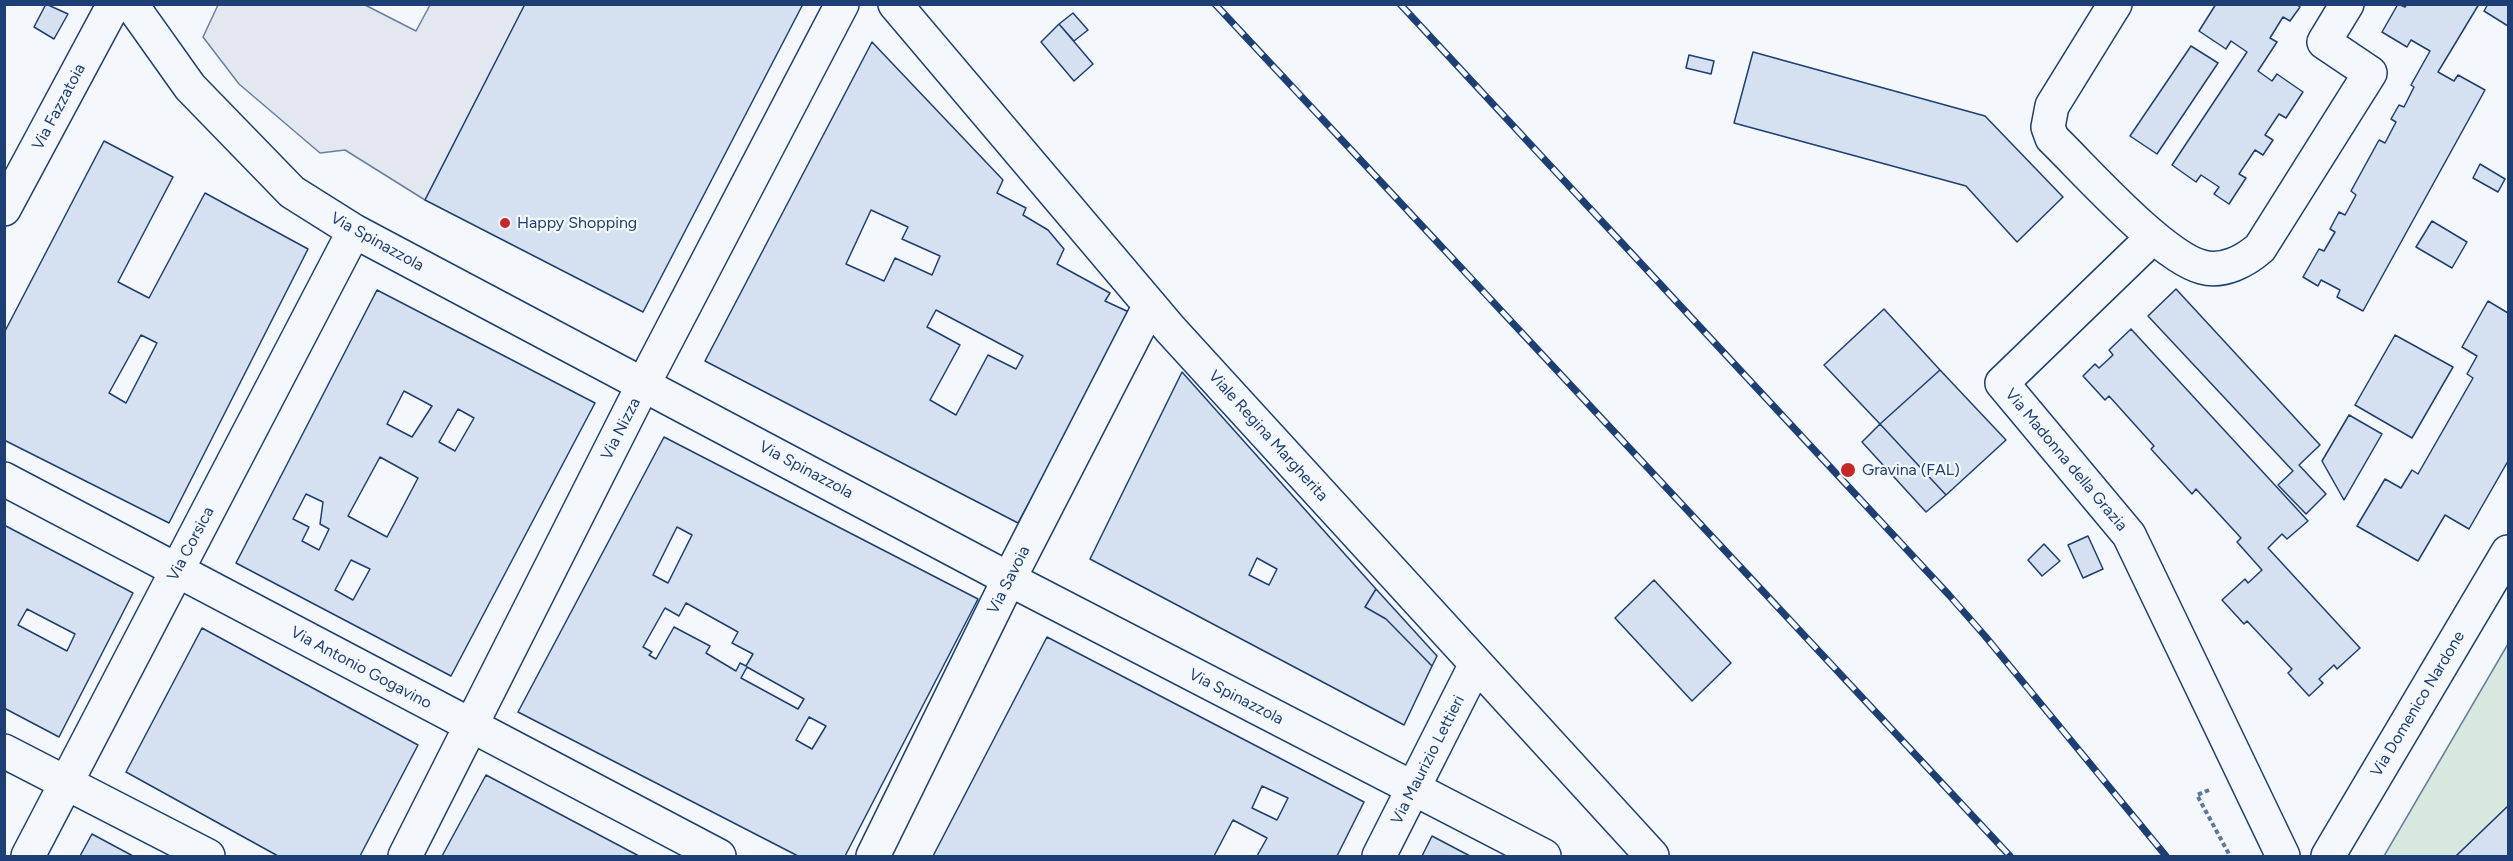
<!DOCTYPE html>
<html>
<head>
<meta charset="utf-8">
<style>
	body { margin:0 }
	#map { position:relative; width:2513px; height:861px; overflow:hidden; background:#f4f7fb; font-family:Figtree,sans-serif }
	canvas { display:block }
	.frame { position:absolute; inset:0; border:6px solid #1d3f73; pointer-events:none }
</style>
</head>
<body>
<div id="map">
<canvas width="2513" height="861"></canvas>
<div class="frame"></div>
</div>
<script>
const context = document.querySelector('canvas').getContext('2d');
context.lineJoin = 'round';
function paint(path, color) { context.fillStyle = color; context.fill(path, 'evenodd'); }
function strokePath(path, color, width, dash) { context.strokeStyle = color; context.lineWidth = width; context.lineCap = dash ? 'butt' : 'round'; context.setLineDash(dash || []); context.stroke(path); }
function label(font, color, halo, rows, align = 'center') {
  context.font = font + ' Figtree,sans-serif'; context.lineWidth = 4.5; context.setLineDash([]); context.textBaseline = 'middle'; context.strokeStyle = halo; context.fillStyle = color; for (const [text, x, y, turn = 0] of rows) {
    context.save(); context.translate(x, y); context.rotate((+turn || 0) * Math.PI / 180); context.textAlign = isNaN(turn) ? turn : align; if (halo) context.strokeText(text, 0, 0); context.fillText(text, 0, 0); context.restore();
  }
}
const green = new Path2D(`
	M 2508,644 L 2508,806 L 2456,856 L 2384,856 Z`);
const parking = new Path2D(`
	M 218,5 L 365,5 L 416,31 L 430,5 L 525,5 L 425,200 L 345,150 L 320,153 L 239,84 L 203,37 Z`);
const building = new Path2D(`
	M 46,4 L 68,14 L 54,39 L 34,27 Z
	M 525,4 L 803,4 L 643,312 L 425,200 Z
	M 2216,4 L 2296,4 L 2300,7 L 2290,21 L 2283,17 L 2270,38 L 2277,42 L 2258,71 L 2272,81 L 2277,74 L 2303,92 L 2286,118 L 2279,114 L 2265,135 L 2273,140 L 2263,155 L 2255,150 L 2239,174 L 2246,178 L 2229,204 L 2214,194 L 2219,187 L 2201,175 L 2196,182 L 2172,165 L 2247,52 L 2231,41 L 2226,49 L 2199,31 Z
	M 2398,4 L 2405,7 L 2407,4 L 2479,4 L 2438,72 L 2454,81 L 2458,75 L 2485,90 L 2363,311 L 2337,297 L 2340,290 L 2321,280 L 2318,286 L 2303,277 L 2319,249 L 2324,251 L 2335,232 L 2330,229 L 2339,212 L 2345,215 L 2356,195 L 2351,191 L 2379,140 L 2385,143 L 2396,122 L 2391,119 L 2399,105 L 2404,107 L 2414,87 L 2411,85 L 2430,51 L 2411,40 L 2407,47 L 2382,32 Z
	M 2488,4 L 2508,4 L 2508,26 L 2484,11 Z
	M 1073,13 L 1088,30 L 1074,41 L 1059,24 Z
	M 1059,24 L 1093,64 L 1074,81 L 1041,42 Z
	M 872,42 L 1003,180 L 997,193 L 1026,208 L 1023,215 L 1048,230 L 1064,249 L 1057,264 L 1110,293 L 1105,301 L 1131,313 L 1018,523 L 705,361 ZM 871,210 L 908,227 L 902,239 L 940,256 L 932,275 L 895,258 L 884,281 L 846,264 ZM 936,310 L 1023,356 L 1016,369 L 988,355 L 956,415 L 930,400 L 960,345 L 927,327 Z
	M 2191,46 L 2218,63 L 2157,154 L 2130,136 Z
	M 1753,52 L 1985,116 L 2063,197 L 2017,242 L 1966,186 L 1734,123 Z
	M 1689,55 L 1714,61 L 1711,74 L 1686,68 Z
	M 104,141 L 173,177 L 118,282 L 149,298 L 205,193 L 308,249 L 169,523 L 4,440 L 4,333 ZM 141,335 L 157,343 L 126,403 L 109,393 Z
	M 2480,164 L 2505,179 L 2498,192 L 2473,178 Z
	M 2432,221 L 2467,242 L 2452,268 L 2416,247 Z
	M 2176,289 L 2320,445 L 2299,465 L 2326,494 L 2306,514 L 2278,485 L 2293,471 L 2148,316 Z
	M 377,290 L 595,403 L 451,676 L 236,563 ZM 404,391 L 432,406 L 412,437 L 387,424 ZM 458,409 L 474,418 L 455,451 L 439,442 ZM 380,457 L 418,478 L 387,537 L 348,516 ZM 306,494 L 323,502 L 320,524 L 329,529 L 319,550 L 302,541 L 309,527 L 293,519 ZM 351,560 L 370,569 L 353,600 L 335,590 Z
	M 2488,301 L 2508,313 L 2508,461 L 2469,529 L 2445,515 L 2418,561 L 2357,526 L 2385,479 L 2401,488 L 2412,470 L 2418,474 L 2473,378 L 2467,374 L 2477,356 L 2462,347 Z
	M 1884,309 L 1940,370 L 1880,424 L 1824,365 Z
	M 2131,329 L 2308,521 L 2287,539 L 2282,534 L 2268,548 L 2360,648 L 2337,669 L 2334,665 L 2319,679 L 2323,683 L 2309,696 L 2288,673 L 2292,669 L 2247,621 L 2244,624 L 2222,600 L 2245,579 L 2248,583 L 2262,570 L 2237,542 L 2241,538 L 2196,489 L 2192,494 L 2151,449 L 2154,446 L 2109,396 L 2105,400 L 2083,376 L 2095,364 L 2099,368 L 2113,355 L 2109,350 Z
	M 2395,335 L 2453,367 L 2412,438 L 2355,405 Z
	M 1940,370 L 2006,440 L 1946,495 L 1880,424 Z
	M 1182,372 L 1376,589 L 1365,607 L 1386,619 L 1432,666 L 1404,725 L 1090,559 ZM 1257,558 L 1277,569 L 1269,585 L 1249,575 Z
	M 2349,415 L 2382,434 L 2344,500 L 2322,461 Z
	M 1880,424 L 1946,495 L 1926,512 L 1862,442 Z
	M 664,437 L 978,599 L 845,856 L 798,856 L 518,712 ZM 677,527 L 692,535 L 668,583 L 653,575 ZM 686,603 L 738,632 L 732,643 L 753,654 L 746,666 L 740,663 L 736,671 L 706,653 L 710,646 L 674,627 L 656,659 L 649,655 L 652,652 L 643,647 L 665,608 L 679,616 ZM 747,667 L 804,699 L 798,709 L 741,678 ZM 809,717 L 826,726 L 812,749 L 796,740 Z
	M 4,525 L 133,593 L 59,737 L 4,708 ZM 27,609 L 75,634 L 67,651 L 18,625 Z
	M 2088,536 L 2103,569 L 2083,578 L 2068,545 Z
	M 2044,544 L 2060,561 L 2042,576 L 2028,560 Z
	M 1654,580 L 1731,663 L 1692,701 L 1615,618 Z
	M 1376,589 L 1437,656 L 1432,666 L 1386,619 L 1365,607 Z
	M 202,628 L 418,745 L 360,856 L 278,856 L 126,772 Z
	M 1047,637 L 1364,802 L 1337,856 L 1257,856 L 1267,838 L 1233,820 L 1214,856 L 933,856 ZM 1262,786 L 1288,798 L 1277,820 L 1252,808 Z
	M 486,775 L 639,856 L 442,856 Z
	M 2508,806 L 2508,856 L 2456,856 Z
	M 92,834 L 133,856 L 80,856 Z
	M 1432,836 L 1470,856 L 1422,856 Z`);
const path = new Path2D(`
	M 2209,790 L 2197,795 L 2230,856`);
const minor = new Path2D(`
	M 131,4 L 190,87 L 292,192 L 354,231 L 1009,579 L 1544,856
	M 895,4 L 1171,330 L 1652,856
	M 2115,4 L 2052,106 L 2048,127 L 2052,138 C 2085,170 2161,256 2202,267 C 2223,273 2245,261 2260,248 L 2370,73 L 2324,42 L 2347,4
	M 4,209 L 114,4
	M 2153,237 L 2002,383 L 2129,535 L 2283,856
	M 4,479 L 719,856
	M 4,751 L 208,856
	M 28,856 L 354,231
	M 405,856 L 644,383 L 842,4
	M 873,856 L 1009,579 L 1150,305
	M 1379,856 L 1476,664
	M 2328,856 L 2508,552`);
const rail = new Path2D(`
	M 1215,4 L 2010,856
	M 1400,4 L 1949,595 L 1985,636 L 2166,856`);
const markers = [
	[505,223,6,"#c62828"],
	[1848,470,8,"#c62828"]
];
const streetNames = [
	["Via Fazzatoia",59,107,-62],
	["Via Spinazzola",377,242,29],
	["Via Nizza",621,429,-63],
	["Viale Regina Margherita",1268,436,48],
	["Via Madonna della Grazia",2066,460,50],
	["Via Spinazzola",806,470,28],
	["Via Corsica",191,544,-62],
	["Via Savoia",1009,580,-63],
	["Via Antonio Gogavino",361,668,28],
	["Via Spinazzola",1236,697,27],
	["Via Domenico Nardone",2418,704,-59],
	["Via Maurizio Lettieri",1428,760,-63]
];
const poiNames = [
	["Happy Shopping",517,223],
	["Gravina (FAL)",1862,470]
];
paint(green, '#d7e8df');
strokePath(green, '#687fa3', 1.5);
paint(parking, '#e3e8f0');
strokePath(parking, '#687fa3', 1.5);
paint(building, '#d5e0f0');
strokePath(building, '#1d3f73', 1.5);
strokePath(minor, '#1d3f73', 36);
strokePath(path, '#5e769c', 4, [4.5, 3]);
strokePath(minor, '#f4f7fb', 33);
strokePath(rail, '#1d3f73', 7);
strokePath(rail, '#f4f7fb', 4.5, [14]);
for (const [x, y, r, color] of markers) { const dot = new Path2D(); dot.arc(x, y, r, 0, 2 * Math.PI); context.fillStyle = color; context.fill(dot); strokePath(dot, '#f4f7fb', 2); }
label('16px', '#1d3f73', '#f4f7fb', streetNames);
label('16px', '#1d3f73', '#f4f7fb', poiNames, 'left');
</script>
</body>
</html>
